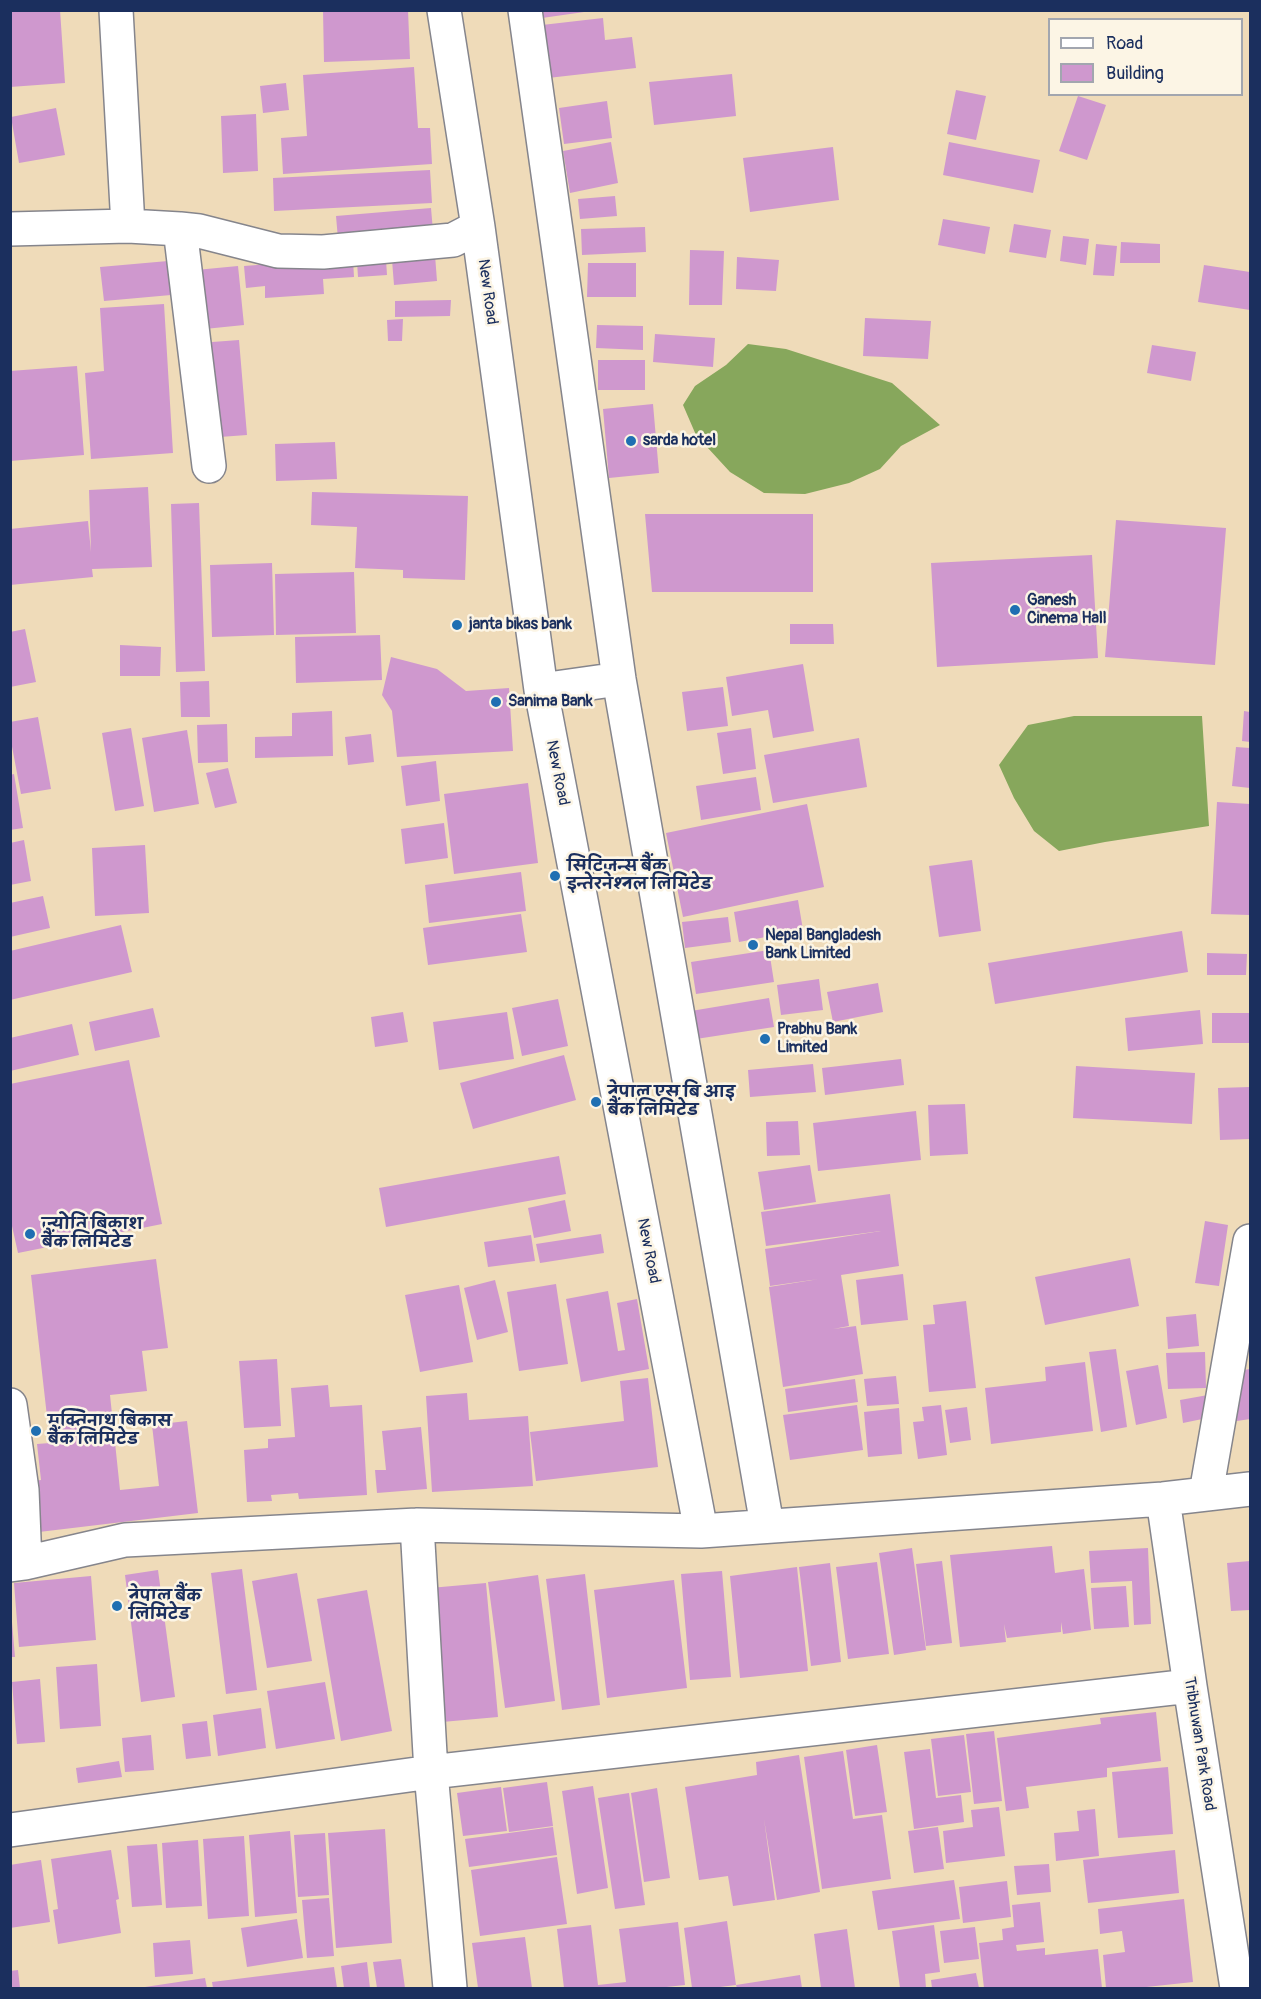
<!DOCTYPE html>
<html>
<head>
<meta charset="utf-8">
<style>
	body { margin:0 }
	#map { position:relative; width:1261px; height:1999px; overflow:hidden; background:#efdbb9; font-family:Pangolin,sans-serif }
	canvas { display:block }
	.frame { position:absolute; inset:0; border:12px solid #1b2f5e; pointer-events:none }
	.legend { position:absolute; left:1048px; top:18px; width:195px; height:78px; box-sizing:border-box; background:#fcf5e5; border:2px solid #a2a6af; margin:0; padding:8px 10px; list-style:none; font-size:18px; color:#1b2f5e }
	.legend li { display:flex; align-items:center; gap:12px; height:30px }
	.legend b { width:30px; border:2px solid #a2a6af }
</style>
</head>
<body>
<div id="map">
<canvas width="1261" height="1999"></canvas>
<div class="frame"></div>
<ul class="legend">
<li><b style="height:8px;background:#fff"></b>Road</li>
<li><b style="height:16px;background:#cf98ce"></b>Building</li>
</ul>
</div>
<script>
const context = document.querySelector('canvas').getContext('2d');
context.lineJoin = 'round';
function paint(path, color) { context.fillStyle = color; context.fill(path, 'evenodd'); }
function strokePath(path, color, width, dash) { context.strokeStyle = color; context.lineWidth = width; context.lineCap = dash ? 'butt' : 'round'; context.setLineDash(dash || []); context.stroke(path); }
function label(font, color, halo, rows, align = 'center') {
  context.font = font + ' Pangolin,"Playpen Sans Deva",sans-serif'; context.lineWidth = 5; context.setLineDash([]); context.textBaseline = 'middle'; context.strokeStyle = halo; context.fillStyle = color; for (const [text, x, y, turn = 0] of rows) {
    context.save(); context.translate(x, y); context.rotate((+turn || 0) * Math.PI / 180); context.textAlign = isNaN(turn) ? turn : align; if (halo) context.strokeText(text, 0, 0); context.fillText(text, 0, 0); context.restore();
  }
}
const forest = new Path2D(`
	M 748,344 L 786,349 L 892,383 L 940,425 L 901,446 L 880,469 L 849,483 L 805,494 L 764,493 L 730,472 L 696,435 L 683,405 L 695,386 L 726,365 Z
	M 1074,716 L 1202,716 L 1209,826 L 1105,842 L 1059,851 L 1034,831 L 1014,798 L 999,765 L 1028,725 Z`);
const building = new Path2D(`
	M 10,10 L 60,10 L 65,83 L 10,87 Z
	M 323,10 L 408,10 L 410,59 L 324,62 Z
	M 540,10 L 584,10 L 584,12 L 542,18 Z
	M 603,18 L 605,40 L 632,37 L 636,68 L 548,78 L 542,25 Z
	M 414,67 L 418,128 L 430,128 L 432,164 L 283,174 L 281,138 L 307,136 L 303,75 Z
	M 732,74 L 736,116 L 654,125 L 649,82 Z
	M 286,83 L 289,110 L 263,113 L 260,86 Z
	M 956,90 L 986,96 L 976,140 L 947,134 Z
	M 1078,96 L 1106,105 L 1087,160 L 1059,151 Z
	M 607,101 L 612,138 L 564,144 L 559,108 Z
	M 56,108 L 65,155 L 19,163 L 11,117 Z
	M 256,114 L 258,171 L 223,173 L 221,116 Z
	M 611,142 L 618,183 L 570,193 L 563,151 Z
	M 949,142 L 1040,160 L 1033,193 L 943,175 Z
	M 833,147 L 839,200 L 750,212 L 743,158 Z
	M 430,170 L 432,203 L 274,211 L 273,178 Z
	M 615,196 L 617,216 L 580,219 L 578,199 Z
	M 431,208 L 433,231 L 338,239 L 336,216 Z
	M 943,219 L 990,227 L 985,254 L 938,245 Z
	M 1014,224 L 1051,230 L 1046,258 L 1009,252 Z
	M 645,227 L 646,252 L 582,255 L 581,229 Z
	M 1063,236 L 1089,239 L 1086,265 L 1060,261 Z
	M 1121,242 L 1160,244 L 1160,263 L 1120,263 Z
	M 1096,244 L 1117,246 L 1114,276 L 1093,275 Z
	M 690,250 L 724,251 L 722,305 L 689,305 Z
	M 435,255 L 437,281 L 394,285 L 392,260 Z
	M 737,257 L 779,260 L 776,291 L 736,289 Z
	M 322,260 L 353,260 L 354,277 L 323,279 L 324,294 L 265,298 L 265,286 L 246,288 L 244,266 Z
	M 386,260 L 387,275 L 358,277 L 357,262 Z
	M 168,261 L 171,295 L 104,301 L 100,267 Z
	M 588,263 L 636,263 L 636,297 L 587,297 Z
	M 1204,265 L 1250,272 L 1250,310 L 1198,302 Z
	M 238,266 L 244,325 L 185,331 L 196,270 Z
	M 451,300 L 450,316 L 395,317 L 395,301 Z
	M 164,304 L 173,453 L 91,459 L 85,373 L 104,371 L 100,308 Z
	M 865,318 L 931,321 L 928,359 L 863,356 Z
	M 403,319 L 402,341 L 388,341 L 387,320 Z
	M 597,325 L 643,326 L 643,350 L 596,348 Z
	M 655,334 L 715,338 L 713,367 L 653,362 Z
	M 239,340 L 247,435 L 206,438 L 199,343 Z
	M 1152,345 L 1196,352 L 1191,381 L 1147,373 Z
	M 598,360 L 645,360 L 645,390 L 598,390 Z
	M 77,366 L 84,455 L 10,461 L 10,371 Z
	M 653,404 L 659,473 L 609,478 L 603,409 Z
	M 335,442 L 337,479 L 276,481 L 275,444 Z
	M 148,487 L 152,567 L 92,569 L 93,577 L 10,585 L 10,529 L 88,521 L 91,552 L 89,490 Z
	M 312,492 L 468,496 L 465,580 L 403,578 L 403,570 L 355,568 L 357,527 L 311,525 Z
	M 199,503 L 205,671 L 176,672 L 171,504 Z
	M 645,514 L 813,514 L 813,592 L 652,592 Z
	M 1116,520 L 1226,528 L 1215,665 L 1105,657 Z
	M 1092,555 L 1098,658 L 937,667 L 931,563 Z
	M 272,563 L 274,635 L 212,637 L 210,565 Z
	M 354,572 L 356,633 L 276,635 L 275,574 Z
	M 790,624 L 833,624 L 834,644 L 790,644 Z
	M 25,629 L 36,682 L 10,687 L 10,632 Z
	M 380,635 L 382,680 L 296,683 L 295,637 Z
	M 120,645 L 161,647 L 160,676 L 120,676 Z
	M 391,657 L 437,669 L 466,691 L 509,688 L 513,751 L 397,757 L 392,711 L 382,695 Z
	M 803,664 L 814,731 L 773,738 L 768,710 L 732,716 L 726,677 Z
	M 209,681 L 210,717 L 181,717 L 180,682 Z
	M 723,687 L 728,726 L 687,731 L 682,692 Z
	M 332,711 L 333,756 L 255,758 L 255,737 L 292,736 L 292,713 Z
	M 1244,711 L 1250,712 L 1250,742 L 1242,741 Z
	M 38,717 L 51,789 L 21,794 L 10,736 L 10,722 Z
	M 227,724 L 228,762 L 198,763 L 197,725 Z
	M 131,728 L 144,806 L 115,811 L 102,733 Z
	M 751,728 L 756,769 L 723,774 L 717,733 Z
	M 187,730 L 199,804 L 154,812 L 142,738 Z
	M 371,734 L 374,762 L 348,765 L 345,737 Z
	M 859,738 L 867,787 L 773,803 L 764,755 Z
	M 1236,747 L 1250,748 L 1250,788 L 1232,786 Z
	M 436,761 L 440,801 L 406,806 L 401,766 Z
	M 228,768 L 237,803 L 215,808 L 206,773 Z
	M 14,774 L 23,828 L 10,830 L 10,775 Z
	M 756,777 L 761,810 L 701,820 L 696,786 Z
	M 528,783 L 538,863 L 454,874 L 444,794 Z
	M 1217,802 L 1250,804 L 1250,915 L 1211,914 Z
	M 807,804 L 824,887 L 683,917 L 666,833 Z
	M 444,823 L 448,858 L 405,864 L 401,829 Z
	M 24,840 L 31,881 L 10,885 L 10,843 Z
	M 145,845 L 149,913 L 95,916 L 92,848 Z
	M 972,860 L 981,931 L 939,937 L 929,866 Z
	M 521,872 L 526,911 L 429,923 L 425,885 Z
	M 43,896 L 50,928 L 10,937 L 10,903 Z
	M 798,900 L 803,930 L 739,942 L 734,912 Z
	M 521,914 L 527,952 L 428,965 L 423,928 Z
	M 728,917 L 731,942 L 685,948 L 682,922 Z
	M 121,925 L 132,972 L 10,1000 L 10,951 Z
	M 1182,931 L 1188,972 L 995,1004 L 988,963 Z
	M 769,950 L 774,982 L 696,994 L 691,962 Z
	M 1207,953 L 1247,954 L 1246,975 L 1207,975 Z
	M 819,979 L 823,1010 L 781,1015 L 777,985 Z
	M 878,983 L 883,1012 L 833,1022 L 827,992 Z
	M 769,998 L 774,1027 L 696,1039 L 691,1011 Z
	M 558,999 L 568,1046 L 522,1056 L 512,1008 Z
	M 153,1008 L 160,1037 L 95,1051 L 89,1022 Z
	M 1200,1010 L 1203,1044 L 1128,1051 L 1125,1018 Z
	M 403,1012 L 408,1042 L 375,1047 L 371,1017 Z
	M 507,1012 L 514,1059 L 439,1070 L 433,1022 Z
	M 1212,1013 L 1250,1013 L 1250,1043 L 1212,1043 Z
	M 72,1024 L 79,1055 L 10,1071 L 10,1038 Z
	M 564,1055 L 576,1100 L 473,1129 L 460,1083 Z
	M 901,1059 L 904,1085 L 825,1095 L 822,1068 Z
	M 129,1060 L 162,1224 L 18,1253 L 10,1217 L 10,1084 Z
	M 813,1064 L 816,1092 L 750,1097 L 748,1070 Z
	M 1076,1066 L 1195,1073 L 1192,1124 L 1073,1118 Z
	M 1250,1087 L 1250,1139 L 1220,1140 L 1218,1088 Z
	M 965,1104 L 968,1154 L 930,1156 L 928,1105 Z
	M 916,1111 L 921,1160 L 818,1171 L 813,1123 Z
	M 798,1121 L 800,1155 L 767,1156 L 766,1122 Z
	M 559,1156 L 566,1194 L 386,1227 L 379,1188 Z
	M 810,1165 L 816,1202 L 764,1210 L 758,1172 Z
	M 890,1194 L 899,1266 L 841,1275 L 849,1326 L 833,1329 L 856,1326 L 863,1374 L 783,1387 L 769,1287 L 819,1279 L 770,1286 L 765,1249 L 881,1231 L 766,1246 L 761,1212 Z
	M 565,1200 L 571,1231 L 534,1238 L 528,1208 Z
	M 1205,1221 L 1228,1225 L 1219,1286 L 1195,1283 Z
	M 601,1234 L 604,1253 L 540,1263 L 536,1244 Z
	M 531,1235 L 535,1261 L 488,1267 L 484,1242 Z
	M 1130,1258 L 1139,1306 L 1045,1325 L 1035,1277 Z
	M 156,1259 L 168,1348 L 142,1351 L 147,1391 L 110,1395 L 120,1490 L 159,1486 L 152,1425 L 187,1421 L 198,1513 L 39,1532 L 33,1481 L 41,1480 L 37,1444 L 50,1443 L 31,1275 Z
	M 903,1274 L 908,1320 L 861,1325 L 856,1280 Z
	M 495,1280 L 508,1332 L 477,1340 L 464,1288 Z
	M 556,1284 L 568,1364 L 519,1371 L 507,1292 Z
	M 459,1285 L 473,1362 L 420,1372 L 405,1295 Z
	M 608,1291 L 618,1351 L 625,1350 L 617,1303 L 637,1299 L 649,1369 L 581,1382 L 566,1299 Z
	M 966,1301 L 976,1388 L 929,1392 L 923,1325 L 935,1324 L 933,1305 Z
	M 1196,1314 L 1199,1346 L 1168,1349 L 1166,1317 Z
	M 1116,1349 L 1127,1427 L 1101,1432 L 1089,1352 Z
	M 1205,1352 L 1206,1388 L 1168,1389 L 1166,1353 Z
	M 277,1359 L 281,1426 L 244,1428 L 239,1361 Z
	M 1085,1362 L 1093,1431 L 991,1444 L 985,1388 L 1046,1381 L 1045,1367 Z
	M 1158,1365 L 1167,1418 L 1136,1425 L 1126,1371 Z
	M 1250,1369 L 1250,1419 L 1237,1421 L 1231,1372 Z
	M 896,1376 L 899,1404 L 867,1406 L 864,1379 Z
	M 648,1378 L 658,1467 L 536,1481 L 530,1432 L 624,1421 L 620,1381 Z
	M 855,1379 L 858,1402 L 788,1412 L 785,1389 Z
	M 328,1385 L 330,1407 L 362,1405 L 367,1495 L 299,1499 L 298,1493 L 271,1495 L 272,1501 L 247,1502 L 244,1450 L 268,1448 L 268,1439 L 295,1437 L 291,1388 Z
	M 467,1393 L 469,1420 L 528,1416 L 533,1486 L 432,1492 L 426,1396 Z
	M 1208,1395 L 1212,1417 L 1183,1423 L 1180,1400 Z
	M 857,1405 L 863,1450 L 790,1460 L 783,1415 Z
	M 941,1405 L 947,1455 L 918,1459 L 913,1422 L 924,1421 L 922,1407 Z
	M 967,1407 L 971,1440 L 950,1443 L 945,1410 Z
	M 899,1408 L 902,1454 L 868,1457 L 864,1412 Z
	M 421,1427 L 427,1489 L 377,1493 L 375,1470 L 386,1470 L 382,1431 Z
	M 1052,1546 L 1055,1573 L 1084,1569 L 1091,1630 L 1063,1634 L 1061,1622 L 1061,1632 L 1007,1638 L 1004,1624 L 1006,1642 L 960,1647 L 950,1555 Z
	M 912,1548 L 926,1650 L 894,1655 L 879,1553 Z
	M 1148,1548 L 1151,1624 L 1134,1625 L 1132,1581 L 1091,1583 L 1089,1551 Z
	M 942,1561 L 952,1643 L 926,1646 L 916,1564 Z
	M 1250,1561 L 1250,1610 L 1231,1611 L 1227,1563 Z
	M 877,1562 L 889,1654 L 848,1659 L 836,1567 Z
	M 830,1563 L 841,1662 L 811,1666 L 799,1567 Z
	M 797,1567 L 808,1671 L 740,1678 L 730,1576 Z
	M 242,1569 L 257,1690 L 226,1694 L 211,1573 Z
	M 158,1570 L 175,1697 L 141,1702 L 125,1575 Z
	M 722,1571 L 731,1677 L 690,1680 L 681,1574 Z
	M 297,1573 L 312,1661 L 267,1668 L 252,1581 Z
	M 585,1574 L 600,1705 L 562,1710 L 546,1579 Z
	M 538,1575 L 555,1701 L 505,1708 L 488,1582 Z
	M 91,1576 L 96,1640 L 19,1647 L 14,1583 Z
	M 674,1580 L 687,1688 L 607,1698 L 594,1590 Z
	M 486,1583 L 498,1717 L 442,1722 L 430,1588 Z
	M 1126,1586 L 1129,1627 L 1094,1629 L 1091,1588 Z
	M 367,1590 L 392,1731 L 341,1741 L 317,1599 Z
	M 10,1622 L 12,1622 L 15,1657 L 10,1657 Z
	M 97,1664 L 101,1726 L 60,1729 L 56,1667 Z
	M 40,1679 L 45,1742 L 17,1744 L 12,1682 Z
	M 325,1682 L 335,1739 L 276,1749 L 267,1691 Z
	M 261,1708 L 266,1748 L 218,1756 L 213,1715 Z
	M 1156,1712 L 1161,1761 L 1107,1768 L 1107,1777 L 1026,1787 L 1029,1808 L 1006,1811 L 997,1738 L 1101,1724 L 1100,1718 Z
	M 207,1721 L 211,1756 L 186,1759 L 182,1724 Z
	M 994,1731 L 1002,1801 L 974,1804 L 966,1734 Z
	M 151,1735 L 154,1770 L 125,1772 L 122,1738 Z
	M 964,1735 L 971,1792 L 938,1796 L 931,1739 Z
	M 877,1745 L 887,1812 L 855,1816 L 846,1750 Z
	M 930,1749 L 936,1798 L 961,1795 L 964,1822 L 914,1829 L 904,1752 Z
	M 843,1751 L 853,1819 L 882,1815 L 891,1879 L 822,1889 L 804,1757 Z
	M 799,1755 L 820,1892 L 777,1900 L 764,1819 L 775,1900 L 733,1906 L 728,1876 L 699,1880 L 685,1787 L 757,1775 L 756,1762 Z
	M 119,1761 L 122,1777 L 78,1783 L 76,1768 Z
	M 1168,1767 L 1173,1834 L 1118,1838 L 1112,1772 Z
	M 547,1782 L 553,1826 L 509,1832 L 503,1788 Z
	M 593,1786 L 608,1888 L 577,1894 L 562,1791 Z
	M 501,1787 L 507,1831 L 463,1836 L 457,1793 Z
	M 657,1788 L 670,1878 L 644,1882 L 631,1793 Z
	M 629,1793 L 645,1905 L 615,1909 L 598,1798 Z
	M 999,1807 L 1005,1856 L 946,1863 L 943,1831 L 973,1827 L 971,1810 Z
	M 1095,1809 L 1099,1856 L 1056,1861 L 1054,1833 L 1079,1831 L 1077,1811 Z
	M 553,1827 L 557,1855 L 469,1867 L 465,1839 Z
	M 938,1827 L 944,1869 L 914,1873 L 908,1831 Z
	M 385,1829 L 392,1943 L 336,1948 L 328,1833 Z
	M 290,1831 L 297,1913 L 255,1917 L 249,1835 Z
	M 325,1833 L 329,1895 L 298,1897 L 294,1835 Z
	M 244,1836 L 249,1916 L 208,1919 L 203,1839 Z
	M 198,1840 L 202,1906 L 166,1908 L 162,1843 Z
	M 157,1844 L 162,1905 L 132,1907 L 127,1846 Z
	M 111,1850 L 119,1899 L 116,1900 L 121,1933 L 58,1944 L 53,1910 L 58,1909 L 51,1859 Z
	M 1175,1850 L 1179,1893 L 1088,1903 L 1083,1860 Z
	M 557,1857 L 567,1924 L 480,1936 L 471,1870 Z
	M 41,1860 L 50,1922 L 10,1928 L 10,1865 Z
	M 1049,1864 L 1051,1892 L 1017,1895 L 1014,1866 Z
	M 954,1880 L 960,1919 L 878,1930 L 872,1891 Z
	M 1007,1881 L 1011,1917 L 963,1923 L 959,1887 Z
	M 329,1898 L 334,1956 L 307,1958 L 302,1900 Z
	M 1184,1899 L 1193,1982 L 1137,1988 L 1106,1988 L 1103,1955 L 1125,1952 L 1122,1931 L 1100,1934 L 1098,1909 Z
	M 1040,1902 L 1044,1942 L 1016,1945 L 1017,1951 L 1045,1948 L 1045,1955 L 1098,1949 L 1102,1988 L 984,1988 L 979,1943 L 1003,1940 L 1002,1929 L 1014,1927 L 1012,1905 Z
	M 297,1919 L 303,1958 L 247,1967 L 241,1928 Z
	M 727,1921 L 736,1985 L 712,1988 L 692,1988 L 684,1928 Z
	M 678,1922 L 685,1985 L 657,1988 L 564,1988 L 557,1929 L 591,1925 L 598,1985 L 626,1982 L 619,1929 Z
	M 934,1925 L 940,1972 L 925,1974 L 926,1988 L 900,1988 L 892,1931 Z
	M 975,1927 L 979,1959 L 944,1963 L 940,1931 Z
	M 847,1929 L 855,1988 L 821,1988 L 814,1934 Z
	M 525,1937 L 532,1988 L 478,1988 L 472,1943 Z
	M 190,1940 L 193,1974 L 155,1977 L 153,1943 Z
	M 401,1959 L 405,1988 L 377,1988 L 373,1962 Z
	M 367,1962 L 370,1988 L 344,1988 L 341,1966 Z
	M 334,1967 L 337,1988 L 213,1988 L 212,1982 Z
	M 18,1970 L 20,1988 L 10,1988 L 10,1971 Z
	M 976,1973 L 979,1988 L 932,1988 L 931,1980 Z
	M 800,1975 L 802,1988 L 737,1988 L 736,1985 Z
	M 205,1978 L 207,1988 L 145,1988 L 145,1987 Z`);
const minor = new Path2D(`
	M 116,10 L 128,226
	M 444,10 L 478,227 L 541,690 L 701,1531
	M 525,10 L 619,679 L 767,1525
	M 10,229 L 128,226 L 180,229 L 199,231 L 278,251 L 323,252 L 453,240 L 478,227
	M 180,229 L 209,466
	M 541,690 L 619,679
	M 10,1405 L 22,1490 L 25,1563
	M 1206,1493 L 1250,1241
	M 1163,1499 L 1190,1686 L 1237,1988
	M 417,1525 L 431,1772 L 450,1988
	M 10,1565 L 25,1563 L 125,1540 L 417,1525 L 701,1531 L 1163,1499 L 1250,1489
	M 10,1830 L 431,1772 L 1190,1686`);
const markers = [
	[631,441,6,"#1f6fb2"],
	[1015,610,6,"#1f6fb2"],
	[457,625,6,"#1f6fb2"],
	[496,702,6,"#1f6fb2"],
	[555,876,6,"#1f6fb2"],
	[753,945,6,"#1f6fb2"],
	[765,1039,6,"#1f6fb2"],
	[596,1102,6,"#1f6fb2"],
	[30,1234,6,"#1f6fb2"],
	[36,1431,6,"#1f6fb2"],
	[117,1606,6,"#1f6fb2"]
];
const streetNames = [
	["New Road",487,292,82],
	["New Road",557,773,79],
	["New Road",648,1251,79],
	["Tribhuwan Park Road",1199,1744,81]
];
const poiNames = [
	["sarda hotel",643,441],
	["Ganesh",1027,601],
	["Cinema Hall",1027,619],
	["janta bikas bank",469,625],
	["Sanima Bank",508,702],
	["सिटिजन्स बैंक",567,867],
	["इन्तेरनेश्नल लिमिटेड",567,885],
	["Nepal Bangladesh",765,936],
	["Bank Limited",765,954],
	["Prabhu Bank",777,1030],
	["Limited",777,1048],
	["नेपाल एस बि आइ",608,1093],
	["बैंक लिमिटेड",608,1111],
	["ज्योति बिकाश",42,1225],
	["बैंक लिमिटेड",42,1243],
	["मुक्तिनाथ बिकास",48,1422],
	["बैंक लिमिटेड",48,1440],
	["नेपाल बैंक",129,1597],
	["लिमिटेड",129,1615]
];
paint(forest, '#87a75c');
paint(building, '#cf98ce');
strokePath(minor, '#85858c', 36);
strokePath(minor, '#fff', 33);
for (const [x, y, r, color] of markers) { const dot = new Path2D(); dot.arc(x, y, r, 0, 2 * Math.PI); context.fillStyle = color; context.fill(dot); strokePath(dot, '#fcf5e5', 2); }
label('16px', '#1b2f5e', '#fcf5e5', streetNames);
label('bold 16px', '#1b2f5e', '#fcf5e5', poiNames, 'left');
</script>
</body>
</html>
